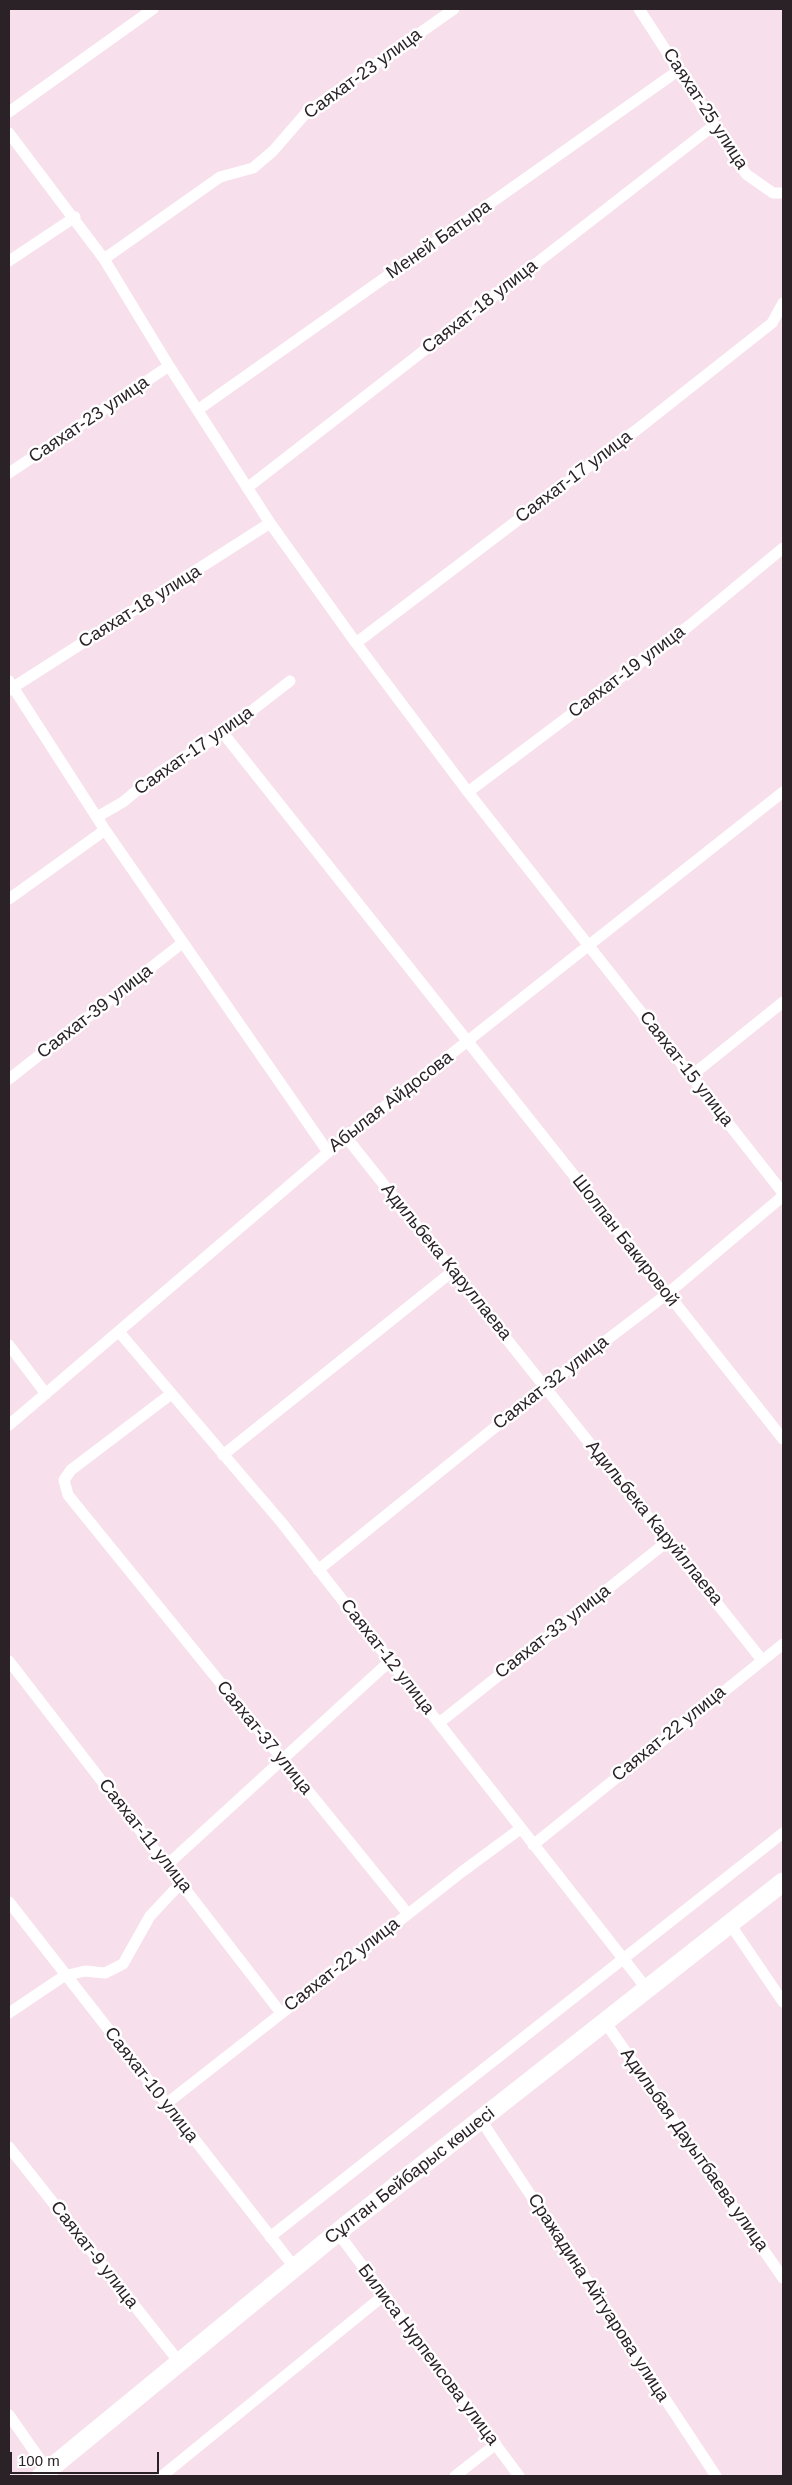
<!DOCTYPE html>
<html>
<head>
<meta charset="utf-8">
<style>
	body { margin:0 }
	#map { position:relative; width:792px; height:2485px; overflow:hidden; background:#f8dfec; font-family:Arial,sans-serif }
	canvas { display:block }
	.frame { position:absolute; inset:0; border:10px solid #2b2227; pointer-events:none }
	.scale { position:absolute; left:10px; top:2452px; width:149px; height:22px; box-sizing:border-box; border:2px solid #2b2227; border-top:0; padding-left:6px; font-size:15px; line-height:18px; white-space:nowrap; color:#2b2227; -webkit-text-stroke:4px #fff; paint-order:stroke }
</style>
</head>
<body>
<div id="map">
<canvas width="792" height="2485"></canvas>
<div class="frame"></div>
<div class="scale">100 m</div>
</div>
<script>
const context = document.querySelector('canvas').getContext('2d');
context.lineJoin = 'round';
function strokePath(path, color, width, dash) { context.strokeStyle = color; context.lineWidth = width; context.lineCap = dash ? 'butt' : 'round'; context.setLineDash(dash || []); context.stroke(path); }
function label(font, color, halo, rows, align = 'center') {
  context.font = font + ' Arial,sans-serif'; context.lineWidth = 5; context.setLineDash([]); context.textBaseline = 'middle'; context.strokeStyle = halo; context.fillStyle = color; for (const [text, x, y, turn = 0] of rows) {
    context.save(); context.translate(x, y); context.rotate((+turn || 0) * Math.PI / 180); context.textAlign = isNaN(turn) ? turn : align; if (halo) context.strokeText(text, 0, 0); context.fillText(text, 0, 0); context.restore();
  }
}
const street = new Path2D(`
	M 639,9 L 746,174 L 773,193 L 783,193
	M 9,112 L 153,9
	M 9,133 L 104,259 L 169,366 L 270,523 L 356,643 L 468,792 L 783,1193
	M 104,259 L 220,177 L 253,168 L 273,151 L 306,113 L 454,9
	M 9,261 L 75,217
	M 199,409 L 679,70
	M 9,473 L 169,366
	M 247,488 L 713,126
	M 356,643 L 639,428 L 772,323 L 783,303
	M 9,690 L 270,523
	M 223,733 L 783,1439
	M 468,792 L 690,625 L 783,548
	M 97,817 L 123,802 L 157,774 L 223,733 L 290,681
	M 105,830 L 328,1152
	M 9,899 L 105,830 L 9,681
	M 691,1076 L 783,1002
	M 9,1079 L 181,944
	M 346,1137 L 762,1660
	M 119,1332 L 282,1523 L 647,1989
	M 9,1345 L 46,1394
	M 171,1394 L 71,1470 L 64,1480 L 68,1495 L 408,1914
	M 9,1425 L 346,1137 L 783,792
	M 223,1455 L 453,1271
	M 318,1570 L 545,1387 L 667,1294 L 783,1196
	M 9,1661 L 281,2013
	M 439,1723 L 668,1541
	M 533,1845 L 783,1644
	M 167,1865 L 390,1661
	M 9,1902 L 295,2268
	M 730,1924 L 783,2002
	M 9,2013 L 64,1976 L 85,1971 L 105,1973 L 123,1964 L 150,1916 L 181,1883
	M 605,2022 L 783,2278
	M 166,2104 L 463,1871 L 520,1829
	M 481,2120 L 716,2476
	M 9,2147 L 180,2363
	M 338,2233 L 519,2476
	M 270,2237 L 783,1833
	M 9,2415 L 48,2471
	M 162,2476 L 383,2296
	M 455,2476 L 496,2444`);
const primary = new Path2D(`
	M 41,2476 L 349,2223 L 783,1882`);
const streetNames = [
	["Саяхат-23 улица",363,74,-36],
	["Саяхат-25 улица",705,109,57],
	["Меней Батыра",439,240,-35],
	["Саяхат-18 улица",480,307,-38],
	["Саяхат-23 улица",89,420,-34],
	["Саяхат-17 улица",574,477,-37],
	["Саяхат-18 улица",140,607,-32],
	["Саяхат-19 улица",627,672,-37],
	["Саяхат-17 улица",194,751,-35],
	["Саяхат-39 улица",95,1012,-38],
	["Саяхат-15 улица",686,1069,52],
	["Абылая Айдосова",391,1102,-38],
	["Шолпан Бакировой",625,1241,52],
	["Адильбека Каруллаева",446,1262,51],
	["Саяхат-32 улица",551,1383,-38],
	["Адильбека Каруйллаева",654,1523,51],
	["Саяхат-33 улица",553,1632,-38],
	["Саяхат-12 улица",387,1657,52],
	["Саяхат-22 улица",669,1734,-39],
	["Саяхат-37 улица",264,1738,51],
	["Саяхат-11 улица",145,1836,52],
	["Саяхат-22 улица",342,1965,-38],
	["Саяхат-10 улица",151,2085,52],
	["Адильбая Дауытбаева улица",694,2150,55],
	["Сұлтан Бейбарыс көшесі",410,2176,-38],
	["Саяхат-9 улица",94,2255,52],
	["Сражадина Айтуарова улица",598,2298,57],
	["Билиса Нурпеисова улица",428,2355,53]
];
strokePath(street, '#fff', 11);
strokePath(primary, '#fff', 19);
label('18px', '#2b2227', '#fff', streetNames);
</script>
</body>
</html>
